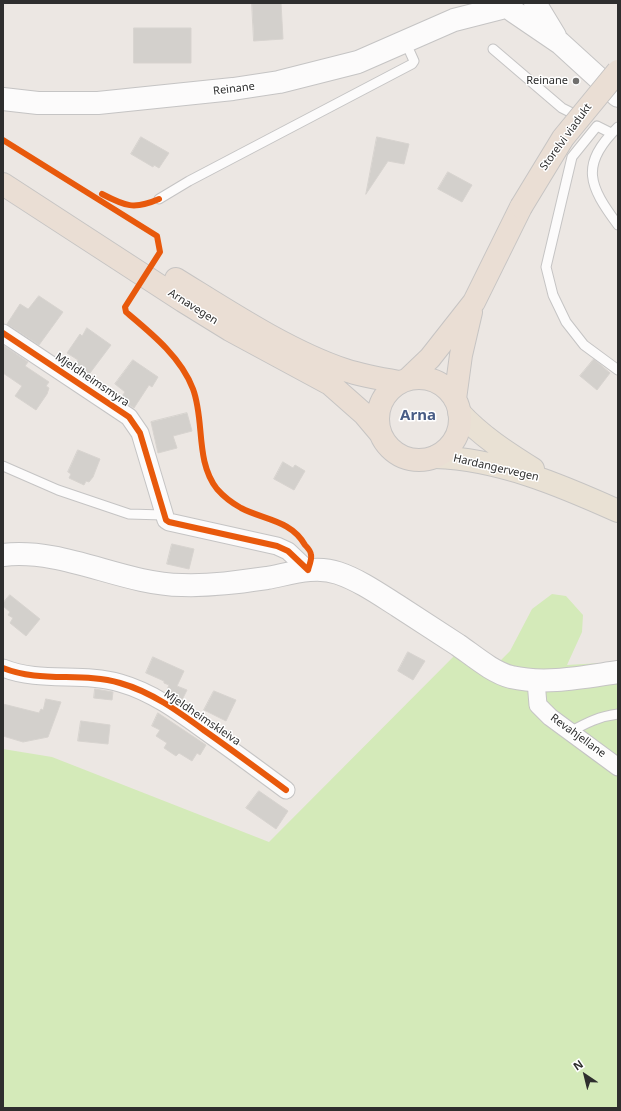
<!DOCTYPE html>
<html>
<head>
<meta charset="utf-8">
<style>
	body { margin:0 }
	#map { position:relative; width:621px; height:1111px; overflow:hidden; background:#ece7e3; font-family:"Noto Sans",sans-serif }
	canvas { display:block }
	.frame { position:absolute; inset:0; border:4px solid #2e2e2e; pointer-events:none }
	.north { position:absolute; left:565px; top:1055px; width:40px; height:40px; -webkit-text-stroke:3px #fff; paint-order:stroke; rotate:325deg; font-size:11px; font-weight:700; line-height:16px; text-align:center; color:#2e2e2e }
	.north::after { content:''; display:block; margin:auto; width:14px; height:18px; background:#2e2e2e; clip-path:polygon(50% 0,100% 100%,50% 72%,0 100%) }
</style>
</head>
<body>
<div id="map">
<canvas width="621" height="1111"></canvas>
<div class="frame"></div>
<div class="north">N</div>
</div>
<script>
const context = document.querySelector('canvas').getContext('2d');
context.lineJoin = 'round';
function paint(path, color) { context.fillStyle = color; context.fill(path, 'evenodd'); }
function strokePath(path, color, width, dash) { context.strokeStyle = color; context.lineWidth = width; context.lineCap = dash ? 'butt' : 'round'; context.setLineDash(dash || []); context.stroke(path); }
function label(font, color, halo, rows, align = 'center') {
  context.font = font + ' "Noto Sans",sans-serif'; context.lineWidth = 3; context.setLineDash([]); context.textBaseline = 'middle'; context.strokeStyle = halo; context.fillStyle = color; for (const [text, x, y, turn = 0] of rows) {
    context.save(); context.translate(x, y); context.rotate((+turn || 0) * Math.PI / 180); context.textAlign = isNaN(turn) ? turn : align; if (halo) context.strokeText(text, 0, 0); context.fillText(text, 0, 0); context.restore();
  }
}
const green = new Path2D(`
	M 552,594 L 566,596 L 583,615 L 582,632 L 567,665 L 618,662 L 618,1108 L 3,1108 L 3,749 L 52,757 L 269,842 L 468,642 L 499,662 L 510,651 L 532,609 Z`);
const building = new Path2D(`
	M 252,3 L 281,3 L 283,39 L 254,41 Z
	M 134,28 L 191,28 L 191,63 L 134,63 Z
	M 141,137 L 169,153 L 159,168 L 154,165 L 153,167 L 131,154 Z
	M 377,137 L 409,144 L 404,164 L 388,161 L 366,194 Z
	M 448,172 L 472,185 L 462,202 L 438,189 Z
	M 39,296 L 63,312 L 39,345 L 7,324 L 20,304 L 28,309 Z
	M 87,328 L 111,345 L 87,377 L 73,367 L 78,360 L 67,353 L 80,334 L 82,336 Z
	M 3,345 L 28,362 L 25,366 L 49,382 L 46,386 L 49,388 L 47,394 L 36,410 L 15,396 L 22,386 L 3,373 Z
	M 594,359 L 610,373 L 597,390 L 580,376 Z
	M 133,360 L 158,377 L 152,387 L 149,385 L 134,408 L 120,399 L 125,392 L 115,384 Z
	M 187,413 L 192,431 L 173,436 L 177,448 L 158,453 L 151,422 Z
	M 78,450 L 100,459 L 93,477 L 89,482 L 86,481 L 84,485 L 69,478 L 71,474 L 68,472 Z
	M 283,462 L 293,468 L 295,465 L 305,471 L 294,490 L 274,479 Z
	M 172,544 L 194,549 L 189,569 L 167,564 Z
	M 10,595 L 40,619 L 26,636 L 10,623 L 13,618 L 8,615 L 10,612 L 3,606 L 3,603 Z
	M 408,652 L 425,661 L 413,680 L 398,671 Z
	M 153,657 L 184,671 L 177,686 L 187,690 L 181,702 L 166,692 L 169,685 L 164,683 L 164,681 L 146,673 Z
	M 95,689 L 113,692 L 112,700 L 94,698 Z
	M 214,691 L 236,700 L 226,721 L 204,710 Z
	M 46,699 L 61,702 L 48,737 L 23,742 L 3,736 L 3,704 L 39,713 L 41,709 L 43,710 Z
	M 158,713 L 206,745 L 200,755 L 197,753 L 192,761 L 179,753 L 176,756 L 164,748 L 167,743 L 156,736 L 160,730 L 152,726 Z
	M 81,721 L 110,725 L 108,744 L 78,741 Z
	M 259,791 L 288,811 L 276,829 L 246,808 Z`);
const service = new Path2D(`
	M 493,49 L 562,108 L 580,117
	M 618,127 C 579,165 589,186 618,225
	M 611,133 L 597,126 L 572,157 L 546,267 L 553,295 L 566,322 L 584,345 L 618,370
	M 159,199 L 189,181 L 412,64 L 414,61 L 405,41
	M 3,466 L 58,490 L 129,514 L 163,515
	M 570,732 C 586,723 600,716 618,714`);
const minor = new Path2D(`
	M 3,333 L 129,417 L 140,433 L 166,520 L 169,522 L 277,546 L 288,551 L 308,570
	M 3,668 C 40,683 82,672 120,683 C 152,692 179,712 205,731 C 232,750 259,770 286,790
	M 536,681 L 538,705 L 550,717 L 618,767`);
const secondary = new Path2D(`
	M 535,3 L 555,36
	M 513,11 L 560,43 L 618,96
	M 3,99 L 38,103 L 98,103 L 233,89 L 279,82 L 358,62 L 454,20 L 501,8
	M 3,555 C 65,548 121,584 182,585 C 211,586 239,582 267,578 C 289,574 315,565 338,573 C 359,580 379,594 398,606 C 418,619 438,632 458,645 C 474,656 492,672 511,677 C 546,685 583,677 618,672`);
const primary = new Path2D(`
	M 459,412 C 481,436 506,452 533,469
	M 435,457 C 499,459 560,485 618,511`);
const trunk = new Path2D(`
	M 3,184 L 183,301 L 230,330 L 330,384 L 364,414 L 380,433
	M 176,279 C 228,311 288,351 345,370 C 363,376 381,379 399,382
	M378 419a41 41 0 1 1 82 0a41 41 0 1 1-82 0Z
	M 408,379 L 430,358 L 474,302 L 521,207
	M 455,399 L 461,355 L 471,312`);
const trunkBridge = new Path2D(`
	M 521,207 L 563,138 L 618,71`);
const cycleway = new Path2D(`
	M 3,140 L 157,236 L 160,252 L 125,307 L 126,312 C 151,333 181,357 193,389 C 205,421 195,461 217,489 C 224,497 232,503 241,508 C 264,520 291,520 305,545 C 307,547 311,552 311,555 C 312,559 309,566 308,570
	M 102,194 C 125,206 134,210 159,199
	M 3,333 L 129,417 L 140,433 L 166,520 L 169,522 L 277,546 L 288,551 L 308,570
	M 3,668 C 40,683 82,672 120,683 C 152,692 179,712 205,731 C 232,750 259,770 286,790`);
const markers = [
	[576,81,4,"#706f6d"]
];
const poiNames = [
	["Reinane",568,81]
];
const streetNames = [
	["Reinane",234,89,-7],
	["Storelvi viadukt",566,137,-54],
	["Arnavegen",193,307,32],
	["Mjeldheimsmyra",92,380,34],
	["Hardangervegen",496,468,13],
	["Mjeldheimskleiva",202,718,34],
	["Revahjellane",578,736,36]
];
const districtNames = [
	["Arna",418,416]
];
paint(green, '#d4eab9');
paint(building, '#d3d0cc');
strokePath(building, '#d7d3cf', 1);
strokePath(service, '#c5c4c4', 11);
strokePath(minor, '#c5c4c4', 19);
strokePath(secondary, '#c5c4c4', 24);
strokePath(primary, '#c6c4c3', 24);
strokePath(trunk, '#c6c4c3', 24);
strokePath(service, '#fcfbfb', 9);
strokePath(minor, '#fcfbfb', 17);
strokePath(secondary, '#fcfbfb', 22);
strokePath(primary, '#e9e1d4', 22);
strokePath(trunk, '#eaded4', 22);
strokePath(trunkBridge, '#c6c4c3', 24, []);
strokePath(trunkBridge, '#eaded4', 22);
strokePath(cycleway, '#e8590c', 6);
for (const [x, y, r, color] of markers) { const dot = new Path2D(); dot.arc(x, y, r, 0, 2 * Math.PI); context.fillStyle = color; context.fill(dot); strokePath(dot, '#fff', 1.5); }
label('11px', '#2e2e2e', '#fff', poiNames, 'right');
label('11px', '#2e2e2e', '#fff', streetNames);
label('bold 15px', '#485c85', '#fff', districtNames);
</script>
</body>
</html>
